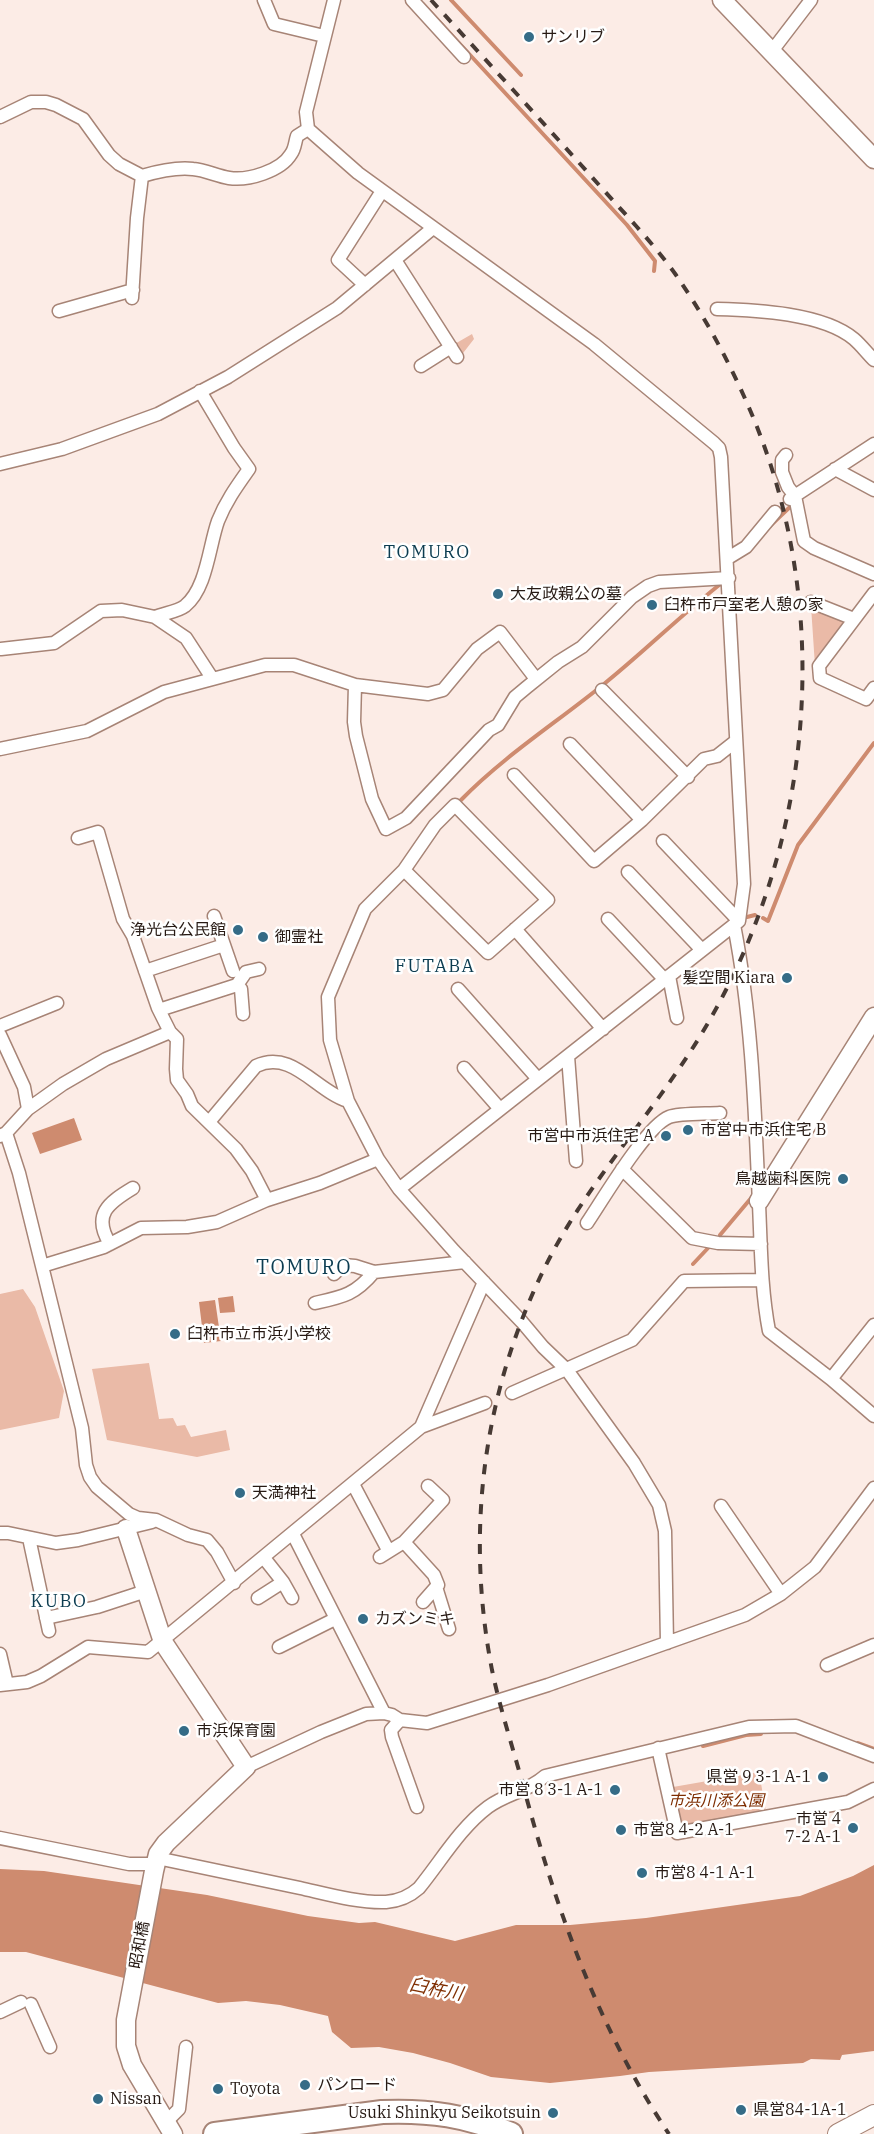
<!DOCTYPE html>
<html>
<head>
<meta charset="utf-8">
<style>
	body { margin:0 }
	canvas { display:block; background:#fcece6 }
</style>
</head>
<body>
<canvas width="874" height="2134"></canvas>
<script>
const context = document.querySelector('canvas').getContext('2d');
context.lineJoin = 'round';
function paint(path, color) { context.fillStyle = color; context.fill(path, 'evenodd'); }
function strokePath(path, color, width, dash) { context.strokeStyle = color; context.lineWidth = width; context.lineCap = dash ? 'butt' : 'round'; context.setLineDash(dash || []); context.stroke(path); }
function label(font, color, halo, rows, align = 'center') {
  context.font = font + ' "IBM Plex Serif","Noto Sans JP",serif'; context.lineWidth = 5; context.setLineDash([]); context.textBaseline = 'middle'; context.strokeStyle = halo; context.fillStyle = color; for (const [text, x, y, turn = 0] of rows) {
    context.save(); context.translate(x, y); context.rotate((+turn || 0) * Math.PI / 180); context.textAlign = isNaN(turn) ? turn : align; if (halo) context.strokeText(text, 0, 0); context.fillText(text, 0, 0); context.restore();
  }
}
const green = new Path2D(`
	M 472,334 L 474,339 L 460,357 L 453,345 Z
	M 811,606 L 844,620 L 845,626 L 815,666 Z
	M 23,1289 L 35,1307 L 64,1391 L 59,1418 L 0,1430 L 0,1294 Z
	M 149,1363 L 159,1419 L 173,1418 L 177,1426 L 185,1425 L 191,1437 L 226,1430 L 230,1450 L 197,1457 L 107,1440 L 92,1369 Z
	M 759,1772 L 766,1812 L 681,1827 L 673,1787 Z`);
const water = new Path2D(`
	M 74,1118 L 82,1140 L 40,1154 L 32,1133 Z
	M 233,1296 L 235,1312 L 220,1313 L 218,1298 Z
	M 215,1300 L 221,1341 L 204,1343 L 199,1302 Z
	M 874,1865 L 874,2051 L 842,2055 L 840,2060 L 811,2059 L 803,2063 L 649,2072 L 620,2076 L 550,2083 L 491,2077 L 450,2063 L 413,2053 L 379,2047 L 351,2048 L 332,2032 L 328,2016 L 280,2005 L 246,2001 L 218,2003 L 26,1952 L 0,1952 L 0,1869 L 44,1871 L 207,1895 L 308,1916 L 359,1923 L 375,1922 L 455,1941 L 516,1925 L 570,1925 L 646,1918 L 800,1896 L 853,1876 Z`);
const stream = new Path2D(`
	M 451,0 L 521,75
	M 423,4 L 627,225 L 655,261 L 654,271
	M 770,526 L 791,506
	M 461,800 C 504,756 556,723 604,684 C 645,651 682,614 723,582
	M 747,917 L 755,915
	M 763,918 L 768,921 L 798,845 L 874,743
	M 720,1235 L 752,1197
	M 693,1264 L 709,1247
	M 858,1743 L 874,1749
	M 703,1746 L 746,1735 L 761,1734`);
const street = new Path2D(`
	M 264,0 L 274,24 L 324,36
	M 334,0 L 306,112 L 308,129 L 358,173 L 594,344 L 714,443 L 719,448 L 721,457 L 744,884 L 739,921 L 399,1189
	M 412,0 L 464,57
	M 772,51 L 811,0
	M 0,117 L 31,102 L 46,102 L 56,105 L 83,119 L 109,155 L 119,164 L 142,176 C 159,171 176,167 193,169 C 205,170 217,176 229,178 C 248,181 281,171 291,154 C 295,149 295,142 297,136 L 308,129
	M 395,260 L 457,357
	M 365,285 L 338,260 L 382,191
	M 132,298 L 137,218 L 142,176
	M 717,309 C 756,310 823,313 854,339 C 861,345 867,353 874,360
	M 59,311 L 133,290
	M 421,366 L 451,347
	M 200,391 L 234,448 L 249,469 C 237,486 226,501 218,521 C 209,546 207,588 185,606 C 177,612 164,613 155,617 L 186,638 L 212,678
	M 786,455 L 782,460 L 782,472 L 788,487 L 795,496 L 804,541 L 814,548 L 874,574
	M 0,464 L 62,449 L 158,414 L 228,377 L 337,308 L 433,228
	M 835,469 L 874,490
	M 790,499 L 874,444
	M 728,558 L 746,547 L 775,512
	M 874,593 L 819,666 L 820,678 L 866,699 L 874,688
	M 811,602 L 854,619
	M 1,649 L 54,643 L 101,611 L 122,610 L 155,617
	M 355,685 L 354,722 L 356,736 L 372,799 L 386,829 L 406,818 L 489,730 L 498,725 L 515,697 L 527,687 L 558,662 L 582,647 L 632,597 L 648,586 L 659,582 L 729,578
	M 602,690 L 688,777
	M 570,744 L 642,820
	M 0,749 L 87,731 L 164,692 L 265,665 L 294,665 L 355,685 L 428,694 L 443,690 L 477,649 L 500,632 L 536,679
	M 514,775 L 594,861 L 642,820 L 704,759 L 717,756 L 736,741
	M 78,838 L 98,832 L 123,919 L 133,936 L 158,1008 L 170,1032 L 177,1039 L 176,1069 L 177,1080 L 187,1094 L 192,1106 L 236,1149 L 252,1171 L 267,1200
	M 663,841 L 739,921
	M 404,870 L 488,953 L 548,900 L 455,805 L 435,825 L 404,870 L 365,909 L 328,997 L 330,1040 L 348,1101 L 378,1159 L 399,1189 L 454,1251 L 522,1322 L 543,1347 L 567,1370 L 634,1463 L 659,1505 L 665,1531 L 667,1643
	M 628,872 L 702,950
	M 214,916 L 233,971
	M 608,919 L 665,980
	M 734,925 C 752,1017 755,1111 759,1204 C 761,1247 761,1289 769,1331 L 831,1379 L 874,1416
	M 515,929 L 603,1029
	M 145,971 L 224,945
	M 669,976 L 677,1018
	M 237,985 L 246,972 L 259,969
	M 458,989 L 538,1079
	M 159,1010 L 237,985 L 241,989 L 243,1014
	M 0,1026 L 57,1003
	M 0,1035 L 24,1087 L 28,1109
	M 568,1056 L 576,1161
	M 464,1068 L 500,1109
	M 209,1122 L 256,1066 C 292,1049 316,1091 348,1101
	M 6,1133 L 19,1173 L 82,1428 L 86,1465 L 90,1477 L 97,1487 L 129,1514 L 138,1518 L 156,1520 L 188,1535 L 207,1540 L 217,1552 L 234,1583
	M 0,1136 L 6,1133 L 28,1109 L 63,1084 L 106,1059 L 170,1032
	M 622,1169 L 692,1238 L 718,1243 L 761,1244
	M 587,1223 C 602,1201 646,1126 669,1117 C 679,1113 707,1114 720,1113
	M 110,1244 C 92,1215 108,1203 133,1188
	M 42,1266 L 104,1247 L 141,1228 L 187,1227 L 217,1222 L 267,1200 L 320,1183 L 378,1159
	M 334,1274 L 343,1265 L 355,1266 L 374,1272 L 465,1262
	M 315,1303 C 342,1297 355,1295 374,1272
	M 831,1379 L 874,1325
	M 512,1393 L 632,1340 L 684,1281 L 762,1280
	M 421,1427 L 484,1282
	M 353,1484 L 388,1550
	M 721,1506 L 781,1594
	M 0,1533 L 8,1533 L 56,1543 L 78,1540 L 152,1522
	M 293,1534 L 384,1713
	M 29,1538 L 49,1631
	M 404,1542 L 434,1575 L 438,1585 L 423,1602
	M 380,1557 L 404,1542 L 443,1500 L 428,1486
	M 264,1558 L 283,1582 L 292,1598
	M 436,1587 L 449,1629
	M 258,1598 L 283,1582
	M 46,1618 L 97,1607 L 146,1591
	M 279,1647 L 335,1619
	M 0,1654 L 7,1684
	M 827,1665 L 874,1645
	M 0,1685 L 27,1682 L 41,1676 L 88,1647 L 148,1652 L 421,1427 L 485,1403
	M 400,1720 L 391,1730 L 392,1737 L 417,1807
	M 658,1748 L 677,1833 L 848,1802 L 874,1789
	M 246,1767 L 321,1732 L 366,1714 L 384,1713 L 392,1715 L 400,1720 L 427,1723 L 548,1685 L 745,1615 L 781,1594 L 815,1567 L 874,1488
	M 0,1838 L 129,1864 L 155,1864
	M 157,1858 C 204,1868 252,1878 300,1888 C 327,1894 358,1903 386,1902 C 399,1901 409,1897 419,1888 C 441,1861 460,1828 488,1807 C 507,1793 527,1792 545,1776 L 749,1727 L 796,1726 L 874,1756
	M 31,2004 L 50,2047
	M 0,2012 L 21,2002
	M 166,2122 L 179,2109 L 186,2047`);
const secondary = new Path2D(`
	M 722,0 L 874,159
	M 759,1201 L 874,1017
	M 126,1529 L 163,1642 L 246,1767 L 166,1843 L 158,1854 L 154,1871 L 126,2020 L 126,2046 L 132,2065 L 173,2134`);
const primary = new Path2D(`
	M 838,2134 L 874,2115`);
const highway = new Path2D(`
	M 215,2134 L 382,2112 C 430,2110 467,2116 511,2134`);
const rail = new Path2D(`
	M 431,0 C 484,58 538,117 591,176 C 619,208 651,240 676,275 C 705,317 730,363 750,410 C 837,612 813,853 699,1038 C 651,1116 587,1183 546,1265 C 483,1392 465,1531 492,1670 C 501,1713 515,1754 526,1796 C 558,1915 600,2031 669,2134`);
const markers = [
	[529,37,6,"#356c87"],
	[498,594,6,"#356c87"],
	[652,605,6,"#356c87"],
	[238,930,6,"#356c87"],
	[263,937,6,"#356c87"],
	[787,978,6,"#356c87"],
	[688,1130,6,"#356c87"],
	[666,1136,6,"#356c87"],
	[843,1179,6,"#356c87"],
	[175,1334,6,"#356c87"],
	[240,1493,6,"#356c87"],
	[363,1619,6,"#356c87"],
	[184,1731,6,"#356c87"],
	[823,1777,6,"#356c87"],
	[615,1790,6,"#356c87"],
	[853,1828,6,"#356c87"],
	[621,1830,6,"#356c87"],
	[642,1873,6,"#356c87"],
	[305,2085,6,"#356c87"],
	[218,2089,6,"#356c87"],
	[98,2099,6,"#356c87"],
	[741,2110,6,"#356c87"],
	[553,2113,6,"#356c87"]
];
const poiNames = [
	["サンリブ",541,37],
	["大友政親公の墓",510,594],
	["臼杵市戸室老人憩の家",664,605],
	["浄光台公民館",226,930,"right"],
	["御霊社",275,937],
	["髪空間 Kiara",775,978,"right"],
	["市営中市浜住宅 B",700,1130],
	["市営中市浜住宅 A",654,1136,"right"],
	["鳥越歯科医院",831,1179,"right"],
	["臼杵市立市浜小学校",187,1334],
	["天満神社",252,1493],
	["カズンミキ",375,1619],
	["市浜保育園",196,1731],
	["県営 9 3-1 A-1",811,1777,"right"],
	["市営 8 3-1 A-1",603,1790,"right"],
	["市営 4",841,1819,"right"],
	["7-2 A-1",841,1837,"right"],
	["市営8 4-2 A-1",633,1830],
	["市営8 4-1 A-1",654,1873],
	["パンロード",317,2085],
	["Toyota",230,2089],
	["Nissan",110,2099],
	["県営84-1A-1",753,2110],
	["Usuki Shinkyu Seikotsuin",541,2113,"right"]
];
const parkNames = [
	["市浜川添公園",716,1801]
];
const streetNames = [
	["昭和橋",140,1945,-80]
];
const neighbourhoodNames = [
	["TOMURO",427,553],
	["FUTABA",435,967],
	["KUBO",59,1602]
];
const waterNames = [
	["臼杵川",436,1990,11]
];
const quarterNames = [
	["TOMURO",304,1268]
];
paint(green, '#eabaa7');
paint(water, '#ce8b6f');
strokePath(stream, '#ce8b6f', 4);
strokePath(street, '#a78476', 15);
strokePath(secondary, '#a78476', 21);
strokePath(primary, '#a78476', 22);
strokePath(highway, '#a78476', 26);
strokePath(street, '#fff', 12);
strokePath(secondary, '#fff', 18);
strokePath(primary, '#fff', 20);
strokePath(highway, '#fff', 22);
strokePath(rail, '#473a34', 4, [10, 10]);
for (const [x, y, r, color] of markers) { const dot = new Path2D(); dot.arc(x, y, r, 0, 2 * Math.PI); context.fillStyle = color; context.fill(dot); strokePath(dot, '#fff', 2); }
label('16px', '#271a14', '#fff', poiNames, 'left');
label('italic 16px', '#7e2d00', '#fff', parkNames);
label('16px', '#271a14', '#fff', streetNames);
context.letterSpacing = '1.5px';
label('18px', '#0c3c50', '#fff', neighbourhoodNames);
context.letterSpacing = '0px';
label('italic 18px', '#813105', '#fff', waterNames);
context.letterSpacing = '1.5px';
label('20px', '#0c3c50', '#fff', quarterNames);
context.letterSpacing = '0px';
</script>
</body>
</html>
